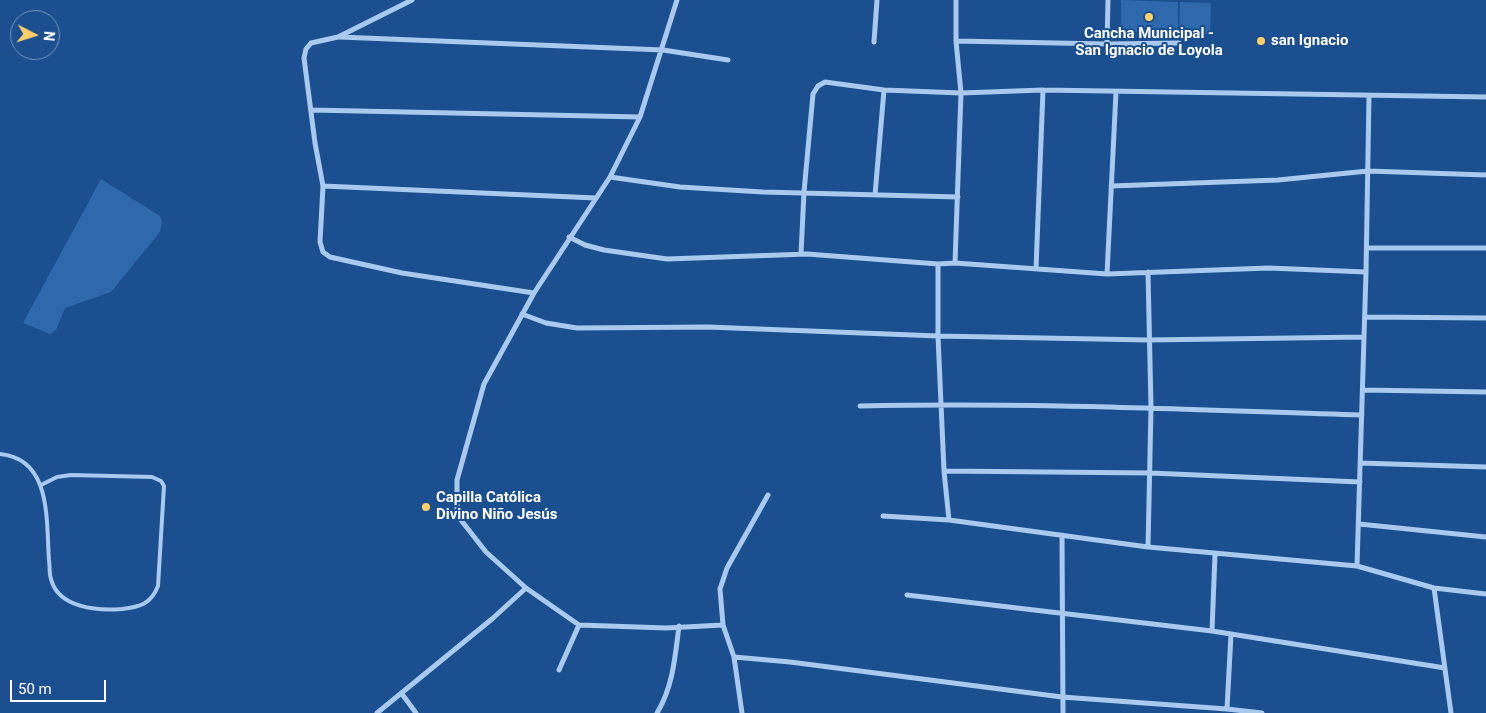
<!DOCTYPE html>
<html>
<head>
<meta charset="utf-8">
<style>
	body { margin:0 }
	#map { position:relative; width:1486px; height:713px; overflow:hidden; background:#1b4f8f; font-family:Roboto,sans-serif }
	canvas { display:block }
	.north { position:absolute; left:10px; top:10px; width:50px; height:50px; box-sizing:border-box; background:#1b4f8f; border:1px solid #7695bc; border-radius:50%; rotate:95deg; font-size:14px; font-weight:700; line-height:20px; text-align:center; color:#fff }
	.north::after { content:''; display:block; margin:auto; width:18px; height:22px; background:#ffd166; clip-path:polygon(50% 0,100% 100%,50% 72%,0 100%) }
	.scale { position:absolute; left:10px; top:680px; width:96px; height:22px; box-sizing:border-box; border:2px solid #fff; border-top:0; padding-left:6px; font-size:15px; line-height:18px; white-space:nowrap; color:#fff; -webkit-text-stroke:4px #1b4f8f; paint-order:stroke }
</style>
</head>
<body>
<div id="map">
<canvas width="1486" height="713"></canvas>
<div class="north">N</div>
<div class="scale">50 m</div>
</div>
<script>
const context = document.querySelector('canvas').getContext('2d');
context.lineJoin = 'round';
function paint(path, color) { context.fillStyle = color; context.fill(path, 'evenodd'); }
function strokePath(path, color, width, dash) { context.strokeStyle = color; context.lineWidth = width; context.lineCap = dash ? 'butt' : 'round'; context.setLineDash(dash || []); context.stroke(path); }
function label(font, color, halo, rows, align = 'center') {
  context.font = font + ' Roboto,sans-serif'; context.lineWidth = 4; context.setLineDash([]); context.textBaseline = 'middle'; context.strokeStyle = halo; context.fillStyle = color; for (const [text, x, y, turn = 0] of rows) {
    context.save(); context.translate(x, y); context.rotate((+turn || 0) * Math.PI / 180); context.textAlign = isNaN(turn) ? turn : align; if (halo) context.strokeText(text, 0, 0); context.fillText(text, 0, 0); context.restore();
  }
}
const green = new Path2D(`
	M 1121,0 L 1178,2 L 1178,33 L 1121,31 Z
	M 1180,2 L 1211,3 L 1210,34 L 1179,33 Z
	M 101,179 L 160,216 L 162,222 L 160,232 L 111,292 L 65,308 L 56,330 L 50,334 L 23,323 Z`);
const service = new Path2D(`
	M 0,454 C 52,459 46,520 49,560 C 50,566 49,573 51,579 C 58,608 98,611 122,609 C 140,607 151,604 158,586 L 164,486 L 161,481 L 152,477 L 71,475 L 57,477 L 41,485`);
const minor = new Path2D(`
	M 412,0 L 338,37 L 311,43 L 306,49 L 304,58 L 315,143 L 323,186 L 320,242 L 323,252 L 330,257 L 402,273 L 534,293
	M 677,0 L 640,117 L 610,177 L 534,293 L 484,384 L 457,480 L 457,515 L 486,552 L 526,588 L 579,625 L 666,628 L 723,625 L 734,657 L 742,713
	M 339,37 L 663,50 L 728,60
	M 956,41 L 1107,44 L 1179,43
	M 874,42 L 877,0
	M 1107,44 L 1108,0
	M 311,110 L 640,117
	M 610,177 L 680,187 L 763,192 L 958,197
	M 323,186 L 596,198
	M 1111,186 L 1278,180 L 1368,171 L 1486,175
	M 875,195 L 884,90
	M 569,237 L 585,245 L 604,250 L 667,259 L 807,254 L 938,264 L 955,263 L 1107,274 L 1269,268 L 1366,272
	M 1367,248 L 1486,248
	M 801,254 L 804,192 L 813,94 L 818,86 L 825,82 L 884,90 L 961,93 L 1043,90 L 1486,97
	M 955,263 L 961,93 L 956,41 L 956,0
	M 938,264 L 938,336 L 944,471 L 949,520 L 1148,547 L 1357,566 L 1434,588 L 1486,594
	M 1036,269 L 1043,90
	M 1148,272 L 1151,408 L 1148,547
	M 1107,274 L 1116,92
	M 522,314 L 546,323 L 577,328 L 708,327 L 938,336 L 1148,340 L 1364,337
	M 1365,317 L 1486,318
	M 1363,390 L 1486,392
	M 860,406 C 1027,402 1195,410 1362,415
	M 1360,463 L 1486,467
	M 944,471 L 1150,473 L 1360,482
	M 883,516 L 949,520
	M 1359,524 L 1486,537
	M 1062,535 L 1063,713
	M 1357,566 L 1366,272 L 1369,96
	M 1434,588 L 1451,713
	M 907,595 L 1212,631 L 1445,668
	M 723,625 L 720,589 L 727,568 L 768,495
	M 1212,631 L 1215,554
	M 734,657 L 790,662 L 1062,697 L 1227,709 L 1262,713
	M 559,670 L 579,625
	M 402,694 L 416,713
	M 1227,709 L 1231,634
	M 377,713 L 492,619 L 526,588
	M 657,713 C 673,687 675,657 679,626`);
const markers = [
	[1149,17,5,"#ffd166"],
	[1261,41,5,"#ffd166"],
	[426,507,5,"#ffd166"]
];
const poiNames = [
	["Cancha Municipal -",1149,34,"center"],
	["San Ignacio de Loyola",1149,51,"center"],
	["san Ignacio",1271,41],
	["Capilla Católica",436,498],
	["Divino Niño Jesús",436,515]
];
paint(green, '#2e69ad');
strokePath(service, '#a9c9ee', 4);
strokePath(minor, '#a9c9ee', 5);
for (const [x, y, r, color] of markers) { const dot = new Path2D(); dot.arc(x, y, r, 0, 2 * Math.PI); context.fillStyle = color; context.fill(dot); strokePath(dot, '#1b4f8f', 2); }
label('bold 15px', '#fff', '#1b4f8f', poiNames, 'left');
</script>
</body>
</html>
